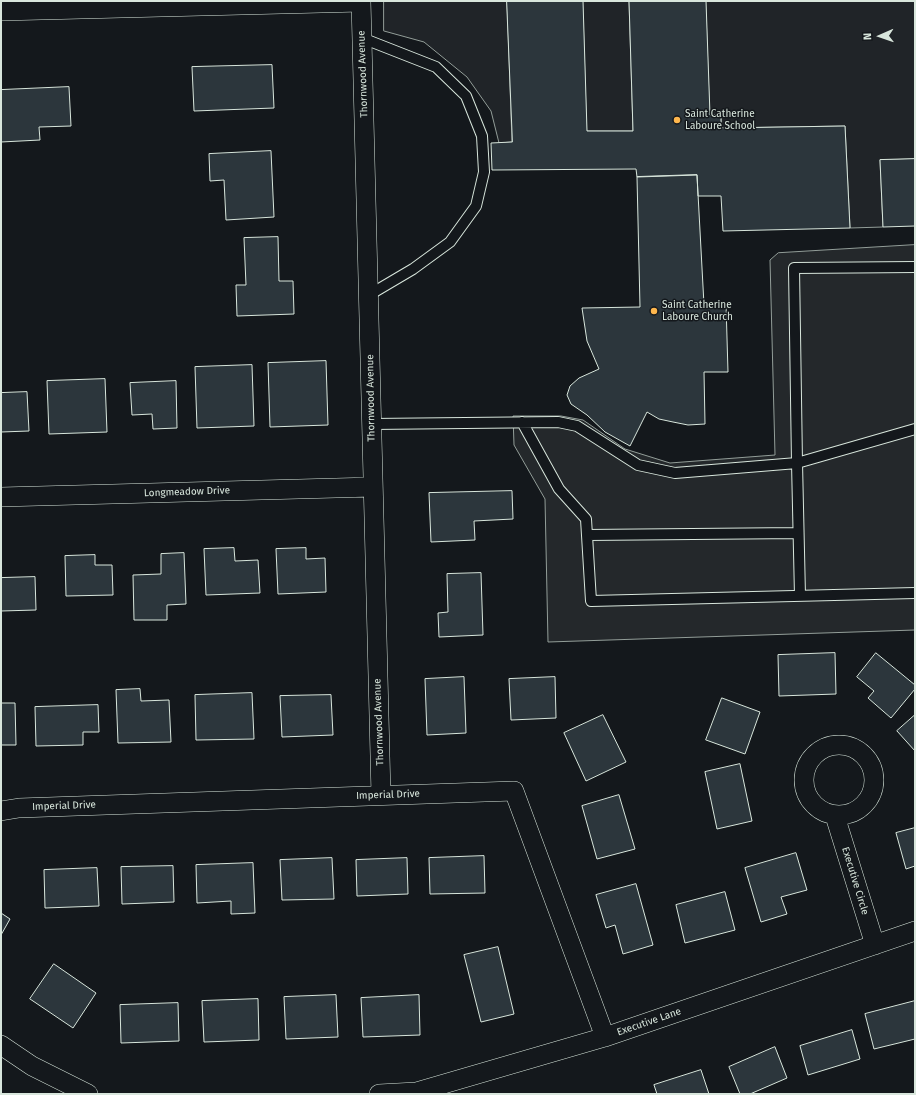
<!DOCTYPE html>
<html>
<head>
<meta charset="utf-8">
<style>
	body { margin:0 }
	#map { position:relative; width:916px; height:1095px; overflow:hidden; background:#14181c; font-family:"Fira Sans",sans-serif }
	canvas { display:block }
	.frame { position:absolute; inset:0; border:2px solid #d8e6dc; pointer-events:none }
	.north { position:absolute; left:860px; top:16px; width:40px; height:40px; -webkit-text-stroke:3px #14181c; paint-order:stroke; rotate:268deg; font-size:11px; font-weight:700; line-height:16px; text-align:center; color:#d8e6dc }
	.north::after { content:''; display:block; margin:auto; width:14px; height:18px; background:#d8e6dc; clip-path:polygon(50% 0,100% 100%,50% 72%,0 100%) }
</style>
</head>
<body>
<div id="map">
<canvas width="916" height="1095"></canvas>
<div class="frame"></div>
<div class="north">N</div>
</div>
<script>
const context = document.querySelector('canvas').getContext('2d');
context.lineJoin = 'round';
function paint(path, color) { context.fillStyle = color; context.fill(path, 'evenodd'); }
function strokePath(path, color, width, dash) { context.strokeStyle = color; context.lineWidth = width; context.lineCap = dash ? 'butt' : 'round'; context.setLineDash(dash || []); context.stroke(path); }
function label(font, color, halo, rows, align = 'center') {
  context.font = font + ' "Fira Sans",sans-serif'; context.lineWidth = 3; context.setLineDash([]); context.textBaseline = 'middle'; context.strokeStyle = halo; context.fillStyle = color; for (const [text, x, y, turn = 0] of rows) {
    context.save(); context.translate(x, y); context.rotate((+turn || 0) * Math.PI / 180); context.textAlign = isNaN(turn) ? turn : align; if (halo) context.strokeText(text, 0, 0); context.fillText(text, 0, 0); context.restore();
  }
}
const green = new Path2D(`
	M 384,1 L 507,1 L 512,142 L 499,143 L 491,111 L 467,77 L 424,42 L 384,31 Z
	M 583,1 L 629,1 L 633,131 L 587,131 Z
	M 706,1 L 915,1 L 915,159 L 880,160 L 883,227 L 850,228 L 845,126 L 721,128 L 721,115 L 710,115 Z`);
const parking = new Path2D(`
	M 915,245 L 915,630 L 548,642 L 545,499 L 514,445 L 513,416 L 561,416 L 583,420 L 625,449 L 670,463 L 775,455 L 770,260 L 778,253 Z`);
const building = new Path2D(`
	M 507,1 L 583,1 L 587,131 L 633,131 L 629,1 L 706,1 L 710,115 L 721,115 L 721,128 L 845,126 L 850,228 L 723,231 L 721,196 L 698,196 L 697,175 L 637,177 L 636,169 L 492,170 L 491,143 L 512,142 Z
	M 272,65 L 274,108 L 194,111 L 192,67 Z
	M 69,87 L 71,126 L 39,127 L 40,140 L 1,142 L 1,90 Z
	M 271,151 L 274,217 L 226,220 L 224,180 L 210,181 L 209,154 Z
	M 915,159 L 915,226 L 883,227 L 880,160 Z
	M 697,175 L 704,305 L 726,304 L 728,372 L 704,372 L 705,424 L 688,425 L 673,422 L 659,419 L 647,412 L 630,446 L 605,432 L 587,415 L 571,404 L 567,395 L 570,386 L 579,378 L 599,369 L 587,341 L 582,308 L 640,307 L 637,177 Z
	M 278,237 L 279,281 L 293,281 L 294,314 L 237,316 L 236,285 L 246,285 L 244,238 Z
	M 326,361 L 328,425 L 270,427 L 268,363 Z
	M 252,365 L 254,426 L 197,428 L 195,367 Z
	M 105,379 L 107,432 L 49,434 L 47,381 Z
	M 176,381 L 177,428 L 153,429 L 152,414 L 132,415 L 130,383 Z
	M 27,392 L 29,431 L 1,432 L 1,393 Z
	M 512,491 L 513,519 L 474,521 L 475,540 L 431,542 L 429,493 Z
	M 234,548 L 235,561 L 258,560 L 260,593 L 206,595 L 204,549 Z
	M 306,548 L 306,559 L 325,558 L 326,592 L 278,594 L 276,549 Z
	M 184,553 L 186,604 L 167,605 L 167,620 L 134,620 L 133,575 L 161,574 L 161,554 Z
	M 95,555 L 95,565 L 112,565 L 113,595 L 66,596 L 65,556 Z
	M 481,573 L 483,635 L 439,637 L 438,613 L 448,612 L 447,574 Z
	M 35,577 L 36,610 L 1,611 L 1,578 Z
	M 835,653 L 836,694 L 779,696 L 778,655 Z
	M 876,653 L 915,685 L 915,689 L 891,718 L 868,698 L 874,691 L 857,677 Z
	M 464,677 L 466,733 L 427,735 L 425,679 Z
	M 555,677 L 556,718 L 511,720 L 509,679 Z
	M 140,689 L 141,701 L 169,700 L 171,742 L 118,743 L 116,690 Z
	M 252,693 L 254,739 L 196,740 L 195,695 Z
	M 331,695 L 333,735 L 282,737 L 280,696 Z
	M 722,698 L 760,712 L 745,754 L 706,740 Z
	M 1,703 L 15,703 L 16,745 L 1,745 Z
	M 98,705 L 99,732 L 83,732 L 83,745 L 36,746 L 35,707 Z
	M 603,715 L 626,762 L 586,781 L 564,733 Z
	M 915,715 L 915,751 L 897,731 Z
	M 740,764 L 752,821 L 717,829 L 705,772 Z
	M 619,795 L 635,849 L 597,859 L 582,806 Z
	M 915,828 L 915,866 L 906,869 L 896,833 Z
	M 796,853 L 807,890 L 781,897 L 787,914 L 761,922 L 745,868 Z
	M 484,856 L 485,893 L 430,894 L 429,858 Z
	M 332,858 L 334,899 L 282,900 L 280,860 Z
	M 407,858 L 408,894 L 357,896 L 356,860 Z
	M 253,863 L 255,913 L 231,914 L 231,901 L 197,903 L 196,865 Z
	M 173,866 L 174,902 L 122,904 L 121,867 Z
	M 97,868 L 99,906 L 45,908 L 44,870 Z
	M 636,884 L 653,945 L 623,954 L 615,925 L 606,928 L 596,895 Z
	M 725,892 L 735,930 L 685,943 L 676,905 Z
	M 1,913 L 10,919 L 1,935 Z
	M 498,947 L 514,1014 L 481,1022 L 464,955 Z
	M 54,964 L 96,993 L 73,1028 L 30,999 Z
	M 336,995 L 338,1037 L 286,1039 L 284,997 Z
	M 419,995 L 420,1035 L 363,1037 L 361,998 Z
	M 258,999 L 259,1040 L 204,1042 L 202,1001 Z
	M 915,1001 L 915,1039 L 874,1049 L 865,1014 Z
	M 178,1003 L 179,1041 L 121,1043 L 120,1005 Z
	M 852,1030 L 860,1059 L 808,1075 L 800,1046 Z
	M 775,1047 L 787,1078 L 750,1094 L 740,1094 L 729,1067 Z
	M 701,1070 L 709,1094 L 657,1094 L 654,1085 Z`);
const service = new Path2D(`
	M 362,38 L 436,67 L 466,96 L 482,136 L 484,172 L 476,206 L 450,242 L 413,269 L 369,295
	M 522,422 L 559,489 L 586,519 L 591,601 L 915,593
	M 372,424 L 558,422 L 577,426 L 638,465 L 675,473 L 797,463 L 794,268 L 915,267
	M 587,535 L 798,533
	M 800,596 L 797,463 L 915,429`);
const minor = new Path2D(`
	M 361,1 L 381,795
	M 1,11 L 361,2
	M 1,497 L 373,487
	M804 780a35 35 0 1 1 70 0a35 35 0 1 1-70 0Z
	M 1,811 L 19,808 L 514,791 L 605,1037
	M 835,816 L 875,945
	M 1,1045 L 32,1066 L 88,1094
	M 379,1094 L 416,1092 L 605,1037 L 915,931`);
const markers = [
	[677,120,4,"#ffb74d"],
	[654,311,4,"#ffb74d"]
];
const streetNames = [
	["Thornwood Avenue",363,74,-92],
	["Thornwood Avenue",371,398,-91],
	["Longmeadow Drive",187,492,-2],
	["Thornwood Avenue",379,722,-92],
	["Imperial Drive",388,795,-2],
	["Imperial Drive",64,806,-2],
	["Executive Circle",855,881,73],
	["Executive Lane",649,1022,-19]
];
const poiNames = [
	["Saint Catherine",685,114],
	["Laboure School",685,126],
	["Saint Catherine",662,305],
	["Laboure Church",662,317]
];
paint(green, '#202428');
strokePath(green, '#939e99', 1);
paint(parking, '#24282b');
strokePath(parking, '#939e99', 1);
paint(building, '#2c363c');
strokePath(building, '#d8e6dc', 1);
strokePath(service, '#d8e6dc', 12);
strokePath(minor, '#d8e6dc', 20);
strokePath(service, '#14181c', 10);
strokePath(minor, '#14181c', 19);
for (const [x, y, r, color] of markers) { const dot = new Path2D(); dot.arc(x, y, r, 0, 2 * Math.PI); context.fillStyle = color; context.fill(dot); strokePath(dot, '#14181c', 1.5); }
label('10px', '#d8e6dc', '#14181c', streetNames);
label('10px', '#d8e6dc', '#14181c', poiNames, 'left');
</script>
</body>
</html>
